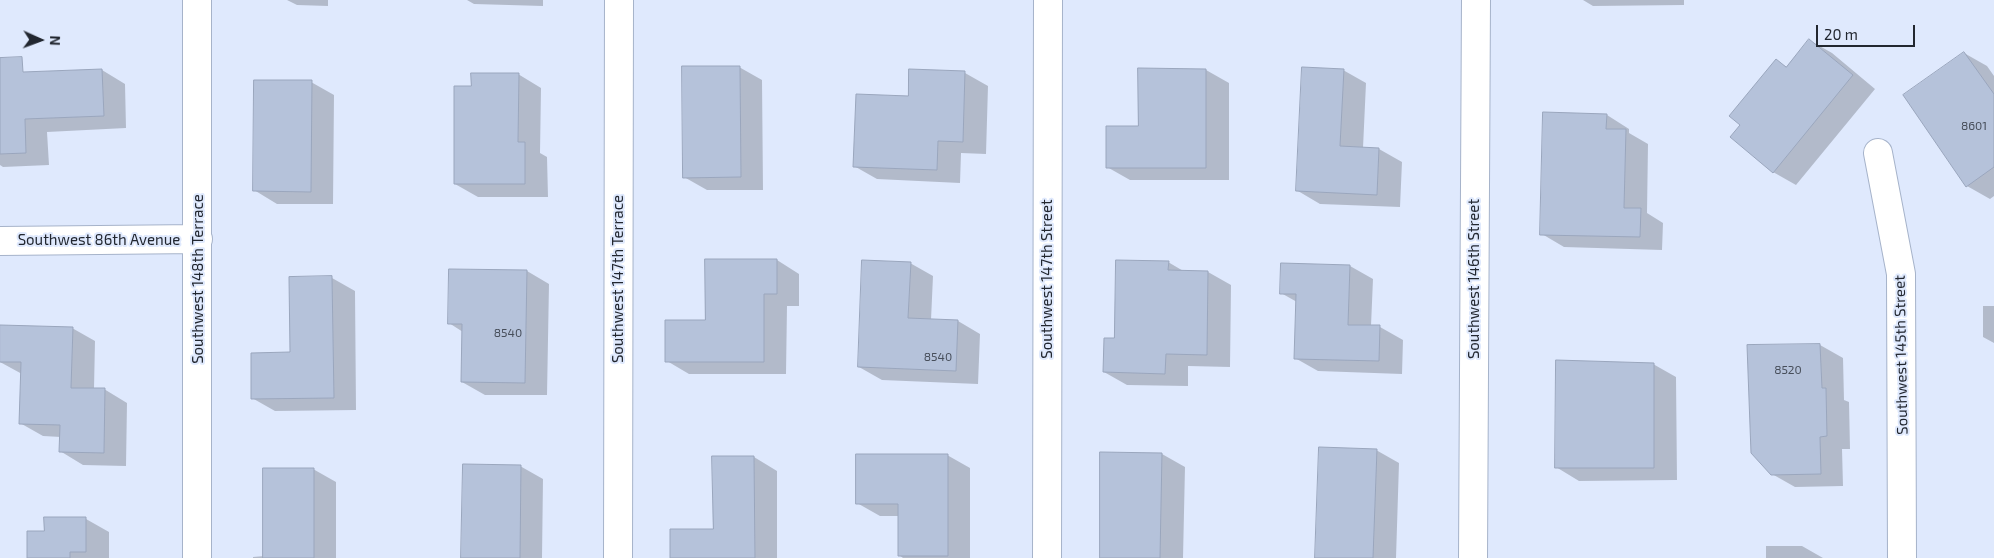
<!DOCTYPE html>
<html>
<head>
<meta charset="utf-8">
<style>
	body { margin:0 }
	#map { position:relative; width:1994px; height:558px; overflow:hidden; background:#dfe9fd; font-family:"Exo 2",sans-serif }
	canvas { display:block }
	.north { position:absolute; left:15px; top:15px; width:50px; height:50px; -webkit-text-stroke:4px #dfe9fd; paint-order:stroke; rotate:92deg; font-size:14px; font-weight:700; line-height:20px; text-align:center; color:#222730 }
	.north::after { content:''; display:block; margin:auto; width:18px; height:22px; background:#222730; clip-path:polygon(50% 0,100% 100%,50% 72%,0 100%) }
	.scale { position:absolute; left:1816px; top:25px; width:99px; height:22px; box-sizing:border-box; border:2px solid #222730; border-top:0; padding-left:6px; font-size:15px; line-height:18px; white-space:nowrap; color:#222730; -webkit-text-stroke:4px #dfe9fd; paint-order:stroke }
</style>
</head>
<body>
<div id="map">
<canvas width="1994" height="558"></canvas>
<div class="north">N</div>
<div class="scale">20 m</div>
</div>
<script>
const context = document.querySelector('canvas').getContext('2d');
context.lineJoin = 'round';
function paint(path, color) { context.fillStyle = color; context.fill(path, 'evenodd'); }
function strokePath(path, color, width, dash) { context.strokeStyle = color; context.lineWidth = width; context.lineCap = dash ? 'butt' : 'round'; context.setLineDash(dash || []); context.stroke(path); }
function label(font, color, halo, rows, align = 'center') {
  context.font = font + ' "Exo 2",sans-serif'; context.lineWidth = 4; context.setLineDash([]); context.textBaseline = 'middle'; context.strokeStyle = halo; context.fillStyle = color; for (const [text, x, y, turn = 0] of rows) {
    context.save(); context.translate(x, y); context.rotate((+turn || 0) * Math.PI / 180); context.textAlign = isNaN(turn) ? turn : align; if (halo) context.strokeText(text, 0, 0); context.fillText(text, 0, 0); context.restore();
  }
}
const shadow = new Path2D(`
	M 287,0 L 328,0 L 328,6 L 297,5 Z
	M 467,0 L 543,0 L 543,6 L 474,4 Z
	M 1583,0 L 1684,0 L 1684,5 L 1593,6 Z
	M 1809,40 L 1832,53 L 1875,89 L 1796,185 L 1773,172 L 1742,125 L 1776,61 L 1787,67 Z
	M 1964,53 L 1987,66 L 1994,76 L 1994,196 L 1990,199 L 1967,186 Z
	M 739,67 L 762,80 L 763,190 L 707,190 L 684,177 Z
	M 102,70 L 125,84 L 126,128 L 47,132 L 49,165 L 3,167 L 0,165 L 0,74 Z
	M 910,70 L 965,73 L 988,86 L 986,154 L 961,153 L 960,183 L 877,179 L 854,166 L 909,98 Z
	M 1206,70 L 1229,83 L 1229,180 L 1130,180 L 1107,167 L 1139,127 Z
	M 1343,70 L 1366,83 L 1363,148 L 1379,149 L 1402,162 L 1400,207 L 1320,204 L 1298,191 Z
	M 518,74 L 541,88 L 540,153 L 547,157 L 548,197 L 478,197 L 455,184 L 472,87 Z
	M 311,82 L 334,95 L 333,204 L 277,204 L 254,190 Z
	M 1607,115 L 1629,129 L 1629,133 L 1648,144 L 1647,213 L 1663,223 L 1662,250 L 1564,247 L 1542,234 Z
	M 777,260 L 799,274 L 799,306 L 787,306 L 786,374 L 689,374 L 667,361 L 706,321 Z
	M 1168,262 L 1185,272 L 1208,272 L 1231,285 L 1230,367 L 1188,366 L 1188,386 L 1127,385 L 1104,372 L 1115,339 Z
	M 910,263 L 933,276 L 931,320 L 958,321 L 980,334 L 978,384 L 882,380 L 859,367 Z
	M 1350,266 L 1373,279 L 1371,326 L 1380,327 L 1403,340 L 1402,374 L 1318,371 L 1295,358 L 1297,302 L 1281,293 Z
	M 527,271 L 549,284 L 547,395 L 485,395 L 462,382 L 463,332 L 449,323 Z
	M 332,278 L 355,291 L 356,410 L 275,411 L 252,398 L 291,353 Z
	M 1983,306 L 1994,306 L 1994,343 L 1983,337 Z
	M 0,327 L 72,328 L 95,341 L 94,389 L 104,389 L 127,403 L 126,466 L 83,465 L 60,451 L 61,437 L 43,436 L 20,423 L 22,374 L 0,362 Z
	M 1820,345 L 1843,358 L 1844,400 L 1849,402 L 1850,449 L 1842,449 L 1843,486 L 1795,487 L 1772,474 L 1749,346 Z
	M 1653,364 L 1676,377 L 1677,480 L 1579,481 L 1556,467 Z
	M 1376,450 L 1399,463 L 1396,558 L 1318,558 Z
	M 1162,454 L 1185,467 L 1183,558 L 1101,558 Z
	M 947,455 L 970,468 L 970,558 L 903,558 L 899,555 L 899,516 L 880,516 L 857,503 Z
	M 754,457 L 777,471 L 777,558 L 671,558 L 714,530 Z
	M 520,466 L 543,479 L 542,558 L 463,558 Z
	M 313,469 L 336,482 L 336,558 L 253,558 L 253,557 L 265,556 Z
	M 46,519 L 86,519 L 109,532 L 109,558 L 28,558 L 46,532 Z
	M 1766,546 L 1802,546 L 1823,558 L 1766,558 Z`);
const building = new Path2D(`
	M 1809,39 L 1853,75 L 1773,173 L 1730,137 L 1740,125 L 1729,116 L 1776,59 L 1786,67 Z
	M 1964,52 L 1994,94 L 1994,167 L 1966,187 L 1903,95 Z
	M 22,57 L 23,72 L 102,69 L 104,116 L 25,119 L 26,153 L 0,154 L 0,58 Z
	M 682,66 L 740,66 L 741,177 L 683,178 Z
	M 1302,67 L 1344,69 L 1340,146 L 1379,148 L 1377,195 L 1296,191 Z
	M 1138,68 L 1206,69 L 1206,168 L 1106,168 L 1106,126 L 1138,126 Z
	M 909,69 L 965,71 L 963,142 L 938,141 L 937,170 L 853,167 L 856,94 L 908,96 Z
	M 471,73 L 519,73 L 518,142 L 525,142 L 525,184 L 454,184 L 454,86 L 471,86 Z
	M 254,80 L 312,80 L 311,192 L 253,191 Z
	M 1543,112 L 1607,114 L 1606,129 L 1626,129 L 1624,208 L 1641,208 L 1640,237 L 1540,235 Z
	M 705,259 L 777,259 L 777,294 L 764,294 L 764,362 L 665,362 L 665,320 L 705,320 Z
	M 862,260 L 911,262 L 908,318 L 958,320 L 956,371 L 858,367 Z
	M 1116,260 L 1169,261 L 1168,270 L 1208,271 L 1207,355 L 1166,354 L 1165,374 L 1103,372 L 1104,338 L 1114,338 Z
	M 1281,263 L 1350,265 L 1348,325 L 1380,325 L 1379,361 L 1294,359 L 1296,294 L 1280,294 Z
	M 449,269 L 527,270 L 525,383 L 461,382 L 462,324 L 448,324 Z
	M 332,276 L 334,398 L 251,399 L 251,353 L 290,352 L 289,277 Z
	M 0,325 L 73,327 L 71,388 L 105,388 L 104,453 L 59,452 L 60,425 L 19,424 L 21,362 L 0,362 Z
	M 1820,344 L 1822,388 L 1826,388 L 1827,436 L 1820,437 L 1821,474 L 1771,475 L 1751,453 L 1747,345 Z
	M 1556,360 L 1654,363 L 1654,468 L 1555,468 Z
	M 1319,447 L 1377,449 L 1373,558 L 1315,558 Z
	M 1100,452 L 1162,453 L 1160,558 L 1100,558 Z
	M 856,454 L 948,454 L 948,556 L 898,556 L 898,504 L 856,504 Z
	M 712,456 L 754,456 L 755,558 L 670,558 L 670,529 L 713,529 Z
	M 463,464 L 521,465 L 520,558 L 461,558 Z
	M 263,468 L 314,468 L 314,558 L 263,558 Z
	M 44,517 L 86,517 L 86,552 L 70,552 L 70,558 L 27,558 L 27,531 L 44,531 Z`);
const minor = new Path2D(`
	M 1878,153 L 1901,274 L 1902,558
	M 0,241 L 198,239
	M 197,558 L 197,0
	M 618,558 L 619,0
	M 1047,558 L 1048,0
	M 1473,558 L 1476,0`);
const numberNames = [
	["8601",1974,126],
	["8540",508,333],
	["8540",938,357],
	["8520",1788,370]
];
const streetNames = [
	["Southwest 86th Avenue",99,240],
	["Southwest 148th Terrace",198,279,-90],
	["Southwest 147th Terrace",618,279,-90],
	["Southwest 147th Street",1047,279,-90],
	["Southwest 146th Street",1474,279,-90],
	["Southwest 145th Street",1901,355,-91]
];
paint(shadow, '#0003');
paint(building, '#b5c2da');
strokePath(building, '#9aa6bd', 1);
strokePath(minor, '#a6b3ca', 30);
strokePath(minor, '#fff', 28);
label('12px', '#474e5a', null, numberNames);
label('15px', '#222730', '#dfe9fd', streetNames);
</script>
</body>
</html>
